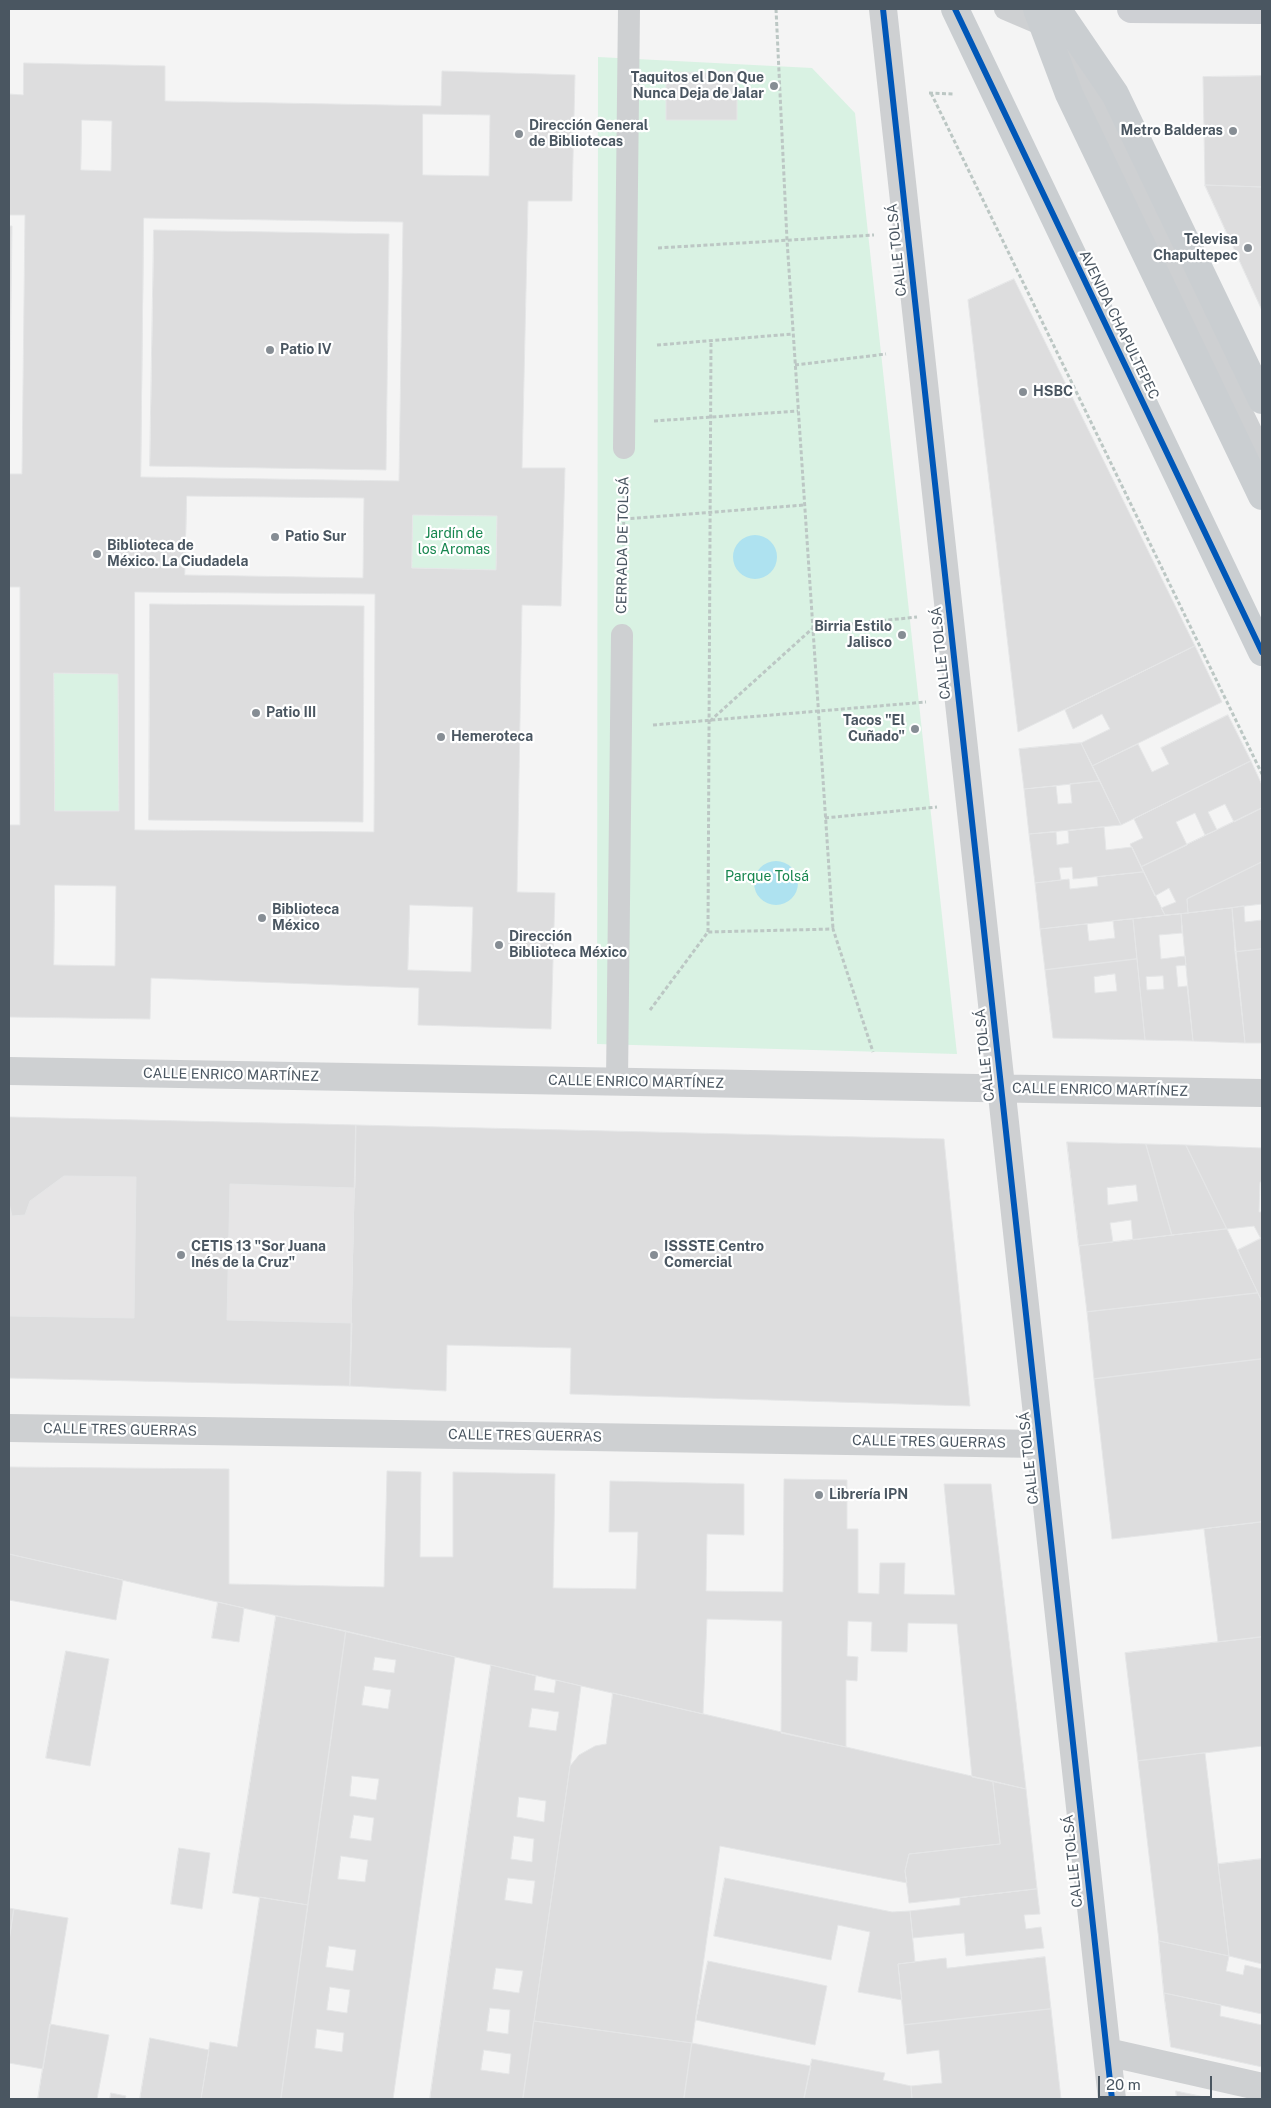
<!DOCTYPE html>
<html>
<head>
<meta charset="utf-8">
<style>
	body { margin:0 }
	#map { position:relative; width:1271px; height:2108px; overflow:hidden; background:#f4f4f4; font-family:"Public Sans",sans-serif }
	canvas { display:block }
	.frame { position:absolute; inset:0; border:10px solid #4a5661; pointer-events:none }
	.scale { position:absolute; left:1098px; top:2076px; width:114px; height:22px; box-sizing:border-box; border:2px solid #4a5661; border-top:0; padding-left:6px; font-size:15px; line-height:18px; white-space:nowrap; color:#4a5661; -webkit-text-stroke:4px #fff; paint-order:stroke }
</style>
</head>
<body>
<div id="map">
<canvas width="1271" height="2108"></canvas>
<div class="frame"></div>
<div class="scale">20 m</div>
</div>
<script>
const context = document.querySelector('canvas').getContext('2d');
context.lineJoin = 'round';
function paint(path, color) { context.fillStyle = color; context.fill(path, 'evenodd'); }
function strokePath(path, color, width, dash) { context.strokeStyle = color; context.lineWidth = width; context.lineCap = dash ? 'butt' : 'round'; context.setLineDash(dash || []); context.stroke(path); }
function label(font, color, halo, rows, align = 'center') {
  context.font = font + ' "Public Sans",sans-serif'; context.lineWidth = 4.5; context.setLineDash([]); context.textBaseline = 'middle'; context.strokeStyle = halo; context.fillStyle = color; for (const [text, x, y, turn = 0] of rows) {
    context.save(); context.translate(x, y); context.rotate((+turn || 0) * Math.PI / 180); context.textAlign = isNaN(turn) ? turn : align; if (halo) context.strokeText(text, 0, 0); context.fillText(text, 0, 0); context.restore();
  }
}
const education = new Path2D(`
	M 9,1117 L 356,1125 L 350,1386 L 9,1378 Z`);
const green = new Path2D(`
	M 598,57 L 812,68 L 855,113 L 957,1054 L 597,1044 Z
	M 413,515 L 497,516 L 496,570 L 412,568 Z
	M 54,673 L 118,674 L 119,811 L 55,811 Z`);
const water = new Path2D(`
	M733 557a22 22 0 1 1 44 0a22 22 0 1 1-44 0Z
	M754 883a22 22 0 1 1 44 0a22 22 0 1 1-44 0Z`);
const building = new Path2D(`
	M 24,63 L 165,66 L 165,101 L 441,106 L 442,71 L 575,75 L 572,201 L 528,201 L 522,468 L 565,468 L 561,606 L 522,605 L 517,892 L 555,893 L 551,1029 L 418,1025 L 419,988 L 151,978 L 150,1019 L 9,1017 L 9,463 L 12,226 L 9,226 L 9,94 L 23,95 ZM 423,114 L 490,115 L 489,176 L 423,175 ZM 82,120 L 112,121 L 111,171 L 81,170 ZM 154,230 L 389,234 L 386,470 L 150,466 ZM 187,496 L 364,498 L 363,578 L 185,575 ZM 413,515 L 497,516 L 496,570 L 412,568 ZM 150,604 L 364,606 L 363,822 L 149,820 ZM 54,673 L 118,674 L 119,811 L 55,811 ZM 55,885 L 116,886 L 115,966 L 54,965 ZM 410,905 L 473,907 L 471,972 L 408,970 Z
	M 737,72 L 737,120 L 666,120 L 666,73 Z
	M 1262,76 L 1262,187 L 1205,185 L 1203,77 Z
	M 1205,185 L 1262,187 L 1262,310 Z
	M 9,215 L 25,215 L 22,474 L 9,474 Z
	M 144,218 L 403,222 L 399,481 L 141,477 Z
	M 1014,279 L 1195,646 L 1018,732 L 968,300 Z
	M 9,587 L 20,587 L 20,825 L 9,825 Z
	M 135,592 L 375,594 L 374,832 L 135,830 Z
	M 1195,646 L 1222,702 L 1092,766 L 1081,743 L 1110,729 L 1102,714 L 1073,729 L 1065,710 Z
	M 1228,715 L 1251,761 L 1121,825 L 1092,766 L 1138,744 L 1152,772 L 1169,764 L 1161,748 Z
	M 1081,743 L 1100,781 L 1024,789 L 1019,749 Z
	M 1251,761 L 1262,785 L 1262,808 L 1234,822 L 1225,804 L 1208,812 L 1217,830 L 1205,835 L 1195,813 L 1176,822 L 1187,845 L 1141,867 L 1130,844 L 1143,838 L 1134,819 Z
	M 1100,781 L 1121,825 L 1029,834 L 1024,789 L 1056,786 L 1058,804 L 1072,803 L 1070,784 Z
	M 1262,808 L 1262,862 L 1187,899 L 1188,913 L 1165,915 L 1161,908 L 1176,902 L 1169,888 L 1155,896 L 1141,867 Z
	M 1104,827 L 1106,850 L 1132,847 L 1144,872 L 1073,879 L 1072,867 L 1059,868 L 1061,880 L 1035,883 L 1029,834 L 1056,832 L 1057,845 L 1069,843 L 1068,831 Z
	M 1262,862 L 1262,904 L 1188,913 L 1187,899 Z
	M 1144,872 L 1165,915 L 1040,929 L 1035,883 L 1069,879 L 1070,889 L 1098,886 L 1097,877 Z
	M 1244,906 L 1245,922 L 1262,920 L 1262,949 L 1235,952 L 1232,908 Z
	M 1232,908 L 1245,1043 L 1193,1041 L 1181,914 Z
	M 1181,914 L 1182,933 L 1159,935 L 1161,959 L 1185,956 L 1186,965 L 1176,966 L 1178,987 L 1187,986 L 1193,1041 L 1145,1040 L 1133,919 ZM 1163,976 L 1164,989 L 1147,990 L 1146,977 Z
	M 1133,919 L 1137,959 L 1045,970 L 1040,929 L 1087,924 L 1089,941 L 1115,938 L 1113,921 Z
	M 1262,949 L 1262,1043 L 1245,1043 L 1235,952 Z
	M 1137,959 L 1145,1040 L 1053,1038 L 1045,970 ZM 1115,974 L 1117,991 L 1095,993 L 1094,977 Z
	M 9,1117 L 356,1125 L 355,1188 L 230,1184 L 227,1320 L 352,1323 L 350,1386 L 9,1378 L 9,1316 L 134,1318 L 136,1177 L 64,1176 L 30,1201 L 25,1215 L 12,1216 L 9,1203 Z
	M 356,1125 L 944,1139 L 970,1406 L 570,1394 L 571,1348 L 447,1345 L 446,1391 L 350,1386 Z
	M 1067,1142 L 1146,1144 L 1172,1235 L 1133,1240 L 1131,1220 L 1110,1223 L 1113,1242 L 1079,1246 ZM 1136,1185 L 1138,1201 L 1108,1205 L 1107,1188 Z
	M 1146,1144 L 1186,1145 L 1227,1229 L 1172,1235 Z
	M 1186,1145 L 1262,1148 L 1262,1182 L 1260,1182 L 1259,1212 L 1262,1212 L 1262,1238 L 1261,1239 L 1254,1226 L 1227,1229 Z
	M 1227,1229 L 1258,1293 L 1087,1312 L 1079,1246 Z
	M 1262,1238 L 1262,1302 L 1238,1250 Z
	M 1258,1293 L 1262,1302 L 1262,1359 L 1094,1379 L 1087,1312 Z
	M 1262,1359 L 1262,1522 L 1112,1539 L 1094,1379 Z
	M 9,1467 L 229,1469 L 229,1584 L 384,1587 L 387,1471 L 421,1472 L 420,1557 L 453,1557 L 453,1472 L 555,1474 L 553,1588 L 636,1589 L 638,1532 L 609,1532 L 610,1481 L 744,1484 L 744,1535 L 707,1534 L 706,1591 L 783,1592 L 784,1479 L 847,1480 L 847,1529 L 858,1529 L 858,1593 L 879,1594 L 880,1563 L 905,1563 L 904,1594 L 955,1595 L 944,1484 L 991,1484 L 1026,1789 L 972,1777 L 957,1624 L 908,1623 L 907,1652 L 871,1651 L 872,1622 L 848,1621 L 847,1656 L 858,1657 L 857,1681 L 846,1680 L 846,1747 L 781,1733 L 782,1621 L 707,1619 L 703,1714 L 9,1554 Z
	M 1262,1522 L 1262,1637 L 1218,1642 L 1204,1529 Z
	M 9,1554 L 123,1580 L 116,1620 L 9,1600 Z
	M 218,1602 L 244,1608 L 239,1642 L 212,1638 Z
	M 276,1616 L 346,1631 L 308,1905 L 233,1893 Z
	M 346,1631 L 455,1657 L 393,2099 L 281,2099 ZM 375,1657 L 396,1660 L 394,1673 L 373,1670 ZM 365,1686 L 391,1690 L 388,1709 L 362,1705 ZM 352,1776 L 379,1779 L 376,1800 L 350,1796 ZM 354,1815 L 374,1818 L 371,1841 L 350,1838 ZM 341,1856 L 368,1860 L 365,1882 L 338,1879 ZM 329,1946 L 356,1950 L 353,1971 L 326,1967 ZM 330,1987 L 350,1990 L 347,2013 L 327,2010 ZM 317,2029 L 344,2033 L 342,2052 L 315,2048 Z
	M 1262,1637 L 1262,1746 L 1138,1761 L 1125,1653 Z
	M 66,1651 L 109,1659 L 90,1766 L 46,1758 Z
	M 491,1665 L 536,1676 L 534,1690 L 554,1693 L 556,1680 L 581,1686 L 570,1766 L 523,2099 L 430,2099 ZM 532,1708 L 559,1712 L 556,1731 L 529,1727 ZM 519,1797 L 546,1801 L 544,1822 L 517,1817 ZM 514,1836 L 534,1839 L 532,1862 L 511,1859 ZM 508,1878 L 535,1881 L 532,1904 L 505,1900 ZM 496,1968 L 523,1971 L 519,1993 L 493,1989 ZM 490,2008 L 510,2010 L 508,2034 L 487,2031 ZM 484,2050 L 511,2054 L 509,2074 L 481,2070 Z
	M 613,1693 L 993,1781 L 1000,1844 L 909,1854 L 905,1871 L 907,1883 L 720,1846 L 692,2043 L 534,2021 L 570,1766 L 579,1755 L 595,1746 L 606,1744 Z
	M 1205,1753 L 1218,1864 L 1229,1956 L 1159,1941 L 1138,1761 Z
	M 993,1781 L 1026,1789 L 1037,1889 L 909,1903 L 905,1871 L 909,1854 L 1000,1844 Z
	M 179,1848 L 210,1853 L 202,1909 L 171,1904 Z
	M 1262,1859 L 1262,1964 L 1229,1956 L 1218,1864 Z
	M 725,1878 L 892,1912 L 910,1911 L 915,1962 L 898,1964 L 902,2000 L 858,1992 L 870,1932 L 838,1925 L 831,1960 L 714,1936 Z
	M 1037,1889 L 1040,1914 L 1024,1915 L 1026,1929 L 1041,1927 L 1044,1948 L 966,1956 L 964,1933 L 913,1938 L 910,1911 L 960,1905 L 960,1898 Z
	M 260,1897 L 308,1905 L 281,2099 L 201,2099 L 210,2042 L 237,2047 Z
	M 9,1908 L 14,1909 L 9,1941 Z
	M 14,1909 L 68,1918 L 43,2069 L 9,2063 L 9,1941 Z
	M 1159,1941 L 1229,1956 L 1226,1971 L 1243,1975 L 1245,1965 L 1262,1969 L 1262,2014 L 1164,1993 Z
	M 1045,1957 L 1051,2009 L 904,2025 L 898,1964 L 946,1958 L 947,1968 Z
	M 708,1961 L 827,1986 L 815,2045 L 696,2020 Z
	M 1164,1993 L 1221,2005 L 1220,2016 L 1262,2025 L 1262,2067 L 1171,2047 Z
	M 1051,2009 L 1061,2099 L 912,2099 L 911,2086 L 942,2083 L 939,2050 L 907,2054 L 904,2025 Z
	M 534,2021 L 692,2043 L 684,2099 L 523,2099 Z
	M 50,2024 L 109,2035 L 97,2099 L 38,2099 Z
	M 150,2038 L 209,2050 L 201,2099 L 140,2099 Z
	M 692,2043 L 811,2066 L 804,2099 L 684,2099 Z
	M 812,2059 L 885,2073 L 883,2080 L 911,2086 L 912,2099 L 804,2099 Z
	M 1176,2091 L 1214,2099 L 1177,2099 Z
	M 111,2093 L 126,2096 L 125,2099 L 110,2099 Z`);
const path = new Path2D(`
	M 776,9 L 787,240 L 833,929
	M 929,93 L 953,94
	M 931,93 L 1262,774
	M 658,248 L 874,235
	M 657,345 L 793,334
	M 795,365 L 886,354
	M 654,421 L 798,411
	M 624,519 L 804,505
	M 623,604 L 624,478
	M 710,721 L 813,628 L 917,617
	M 653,725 L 926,702
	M 825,818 L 937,807
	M 708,932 L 711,340
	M 650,1010 L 708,932 L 833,929 L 873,1052`);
const lane = new Path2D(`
	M 1005,9 L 1059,32 L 1262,454
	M 624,448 L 629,9
	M 617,1081 L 622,635`);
const street = new Path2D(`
	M 883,9 L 1112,2099
	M 9,1071 L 1262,1093
	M 9,1428 L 1040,1444
	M 1107,2052 L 1262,2087`);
const secondary = new Path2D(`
	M 1131,9 L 1262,10`);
const primary = new Path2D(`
	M 955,9 L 1262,652
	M 1037,9 L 1069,94 L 1262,496
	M 1057,9 L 1115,94 L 1262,400`);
const cycleway = new Path2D(`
	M 883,9 L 1112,2099
	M 955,9 L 1262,652`);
const markers = [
	[774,86,5,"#868d94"],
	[1233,131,5,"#868d94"],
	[519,134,5,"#868d94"],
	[1248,248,5,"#868d94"],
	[270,350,5,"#868d94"],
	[1023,392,5,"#868d94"],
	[275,537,5,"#868d94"],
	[97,554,5,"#868d94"],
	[902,635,5,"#868d94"],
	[256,713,5,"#868d94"],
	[915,729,5,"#868d94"],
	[441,737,5,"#868d94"],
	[262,918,5,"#868d94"],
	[499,945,5,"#868d94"],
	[181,1255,5,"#868d94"],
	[654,1255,5,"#868d94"],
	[819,1495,5,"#868d94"]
];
const poiNames = [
	["Taquitos el Don Que",764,78,"right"],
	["Nunca Deja de Jalar",764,94,"right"],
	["Dirección General",529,126],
	["de Bibliotecas",529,142],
	["Metro Balderas",1223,131,"right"],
	["Televisa",1238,240,"right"],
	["Chapultepec",1238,256,"right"],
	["Patio IV",280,350],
	["HSBC",1033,392],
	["Patio Sur",285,537],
	["Biblioteca de",107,546],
	["México. La Ciudadela",107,562],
	["Birria Estilo",892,627,"right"],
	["Jalisco",892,643,"right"],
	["Patio III",266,713],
	["Tacos \"El",905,721,"right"],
	["Cuñado\"",905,737,"right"],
	["Hemeroteca",451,737],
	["Biblioteca",272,910],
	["México",272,926],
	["Dirección",509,937],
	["Biblioteca México",509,953],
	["CETIS 13 \"Sor Juana",191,1247],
	["Inés de la Cruz\"",191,1263],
	["ISSSTE Centro",664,1247],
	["Comercial",664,1263],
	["Librería IPN",829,1495]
];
const streetNames = [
	["CALLE TOLSÁ",897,250,-96],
	["AVENIDA CHAPULTEPEC",1119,325,64],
	["CERRADA DE TOLSÁ",623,545,-89],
	["CALLE TOLSÁ",941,653,-96],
	["CALLE TOLSÁ",985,1055,-96],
	["CALLE ENRICO MARTÍNEZ",231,1075,1],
	["CALLE ENRICO MARTÍNEZ",636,1082,1],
	["CALLE ENRICO MARTÍNEZ",1100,1090,1],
	["CALLE TRES GUERRAS",120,1430,1],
	["CALLE TRES GUERRAS",525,1436,1],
	["CALLE TRES GUERRAS",929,1442,1],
	["CALLE TOLSÁ",1029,1458,-96],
	["CALLE TOLSÁ",1073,1861,-96]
];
const parkNames = [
	["Jardín de",454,534],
	["los Aromas",454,550],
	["Parque Tolsá",767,877]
];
paint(education, '#e6e5e6');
paint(green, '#d9f2e3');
paint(water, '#aee2f0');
paint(building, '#ddddde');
strokePath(building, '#e5e6e7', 1);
strokePath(path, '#bcc7c4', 3, [4, 2.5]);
strokePath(lane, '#ced0d2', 22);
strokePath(street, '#ced0d2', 28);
strokePath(secondary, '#ced0d4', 28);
strokePath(primary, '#caced1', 28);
strokePath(cycleway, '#0057b8', 6);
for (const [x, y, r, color] of markers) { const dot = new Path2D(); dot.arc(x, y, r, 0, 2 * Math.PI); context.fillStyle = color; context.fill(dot); strokePath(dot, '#fff', 2); }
label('bold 14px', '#4a5661', '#fff', poiNames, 'left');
label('14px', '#4a5661', '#fff', streetNames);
label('14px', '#17864f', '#fff', parkNames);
</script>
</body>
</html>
